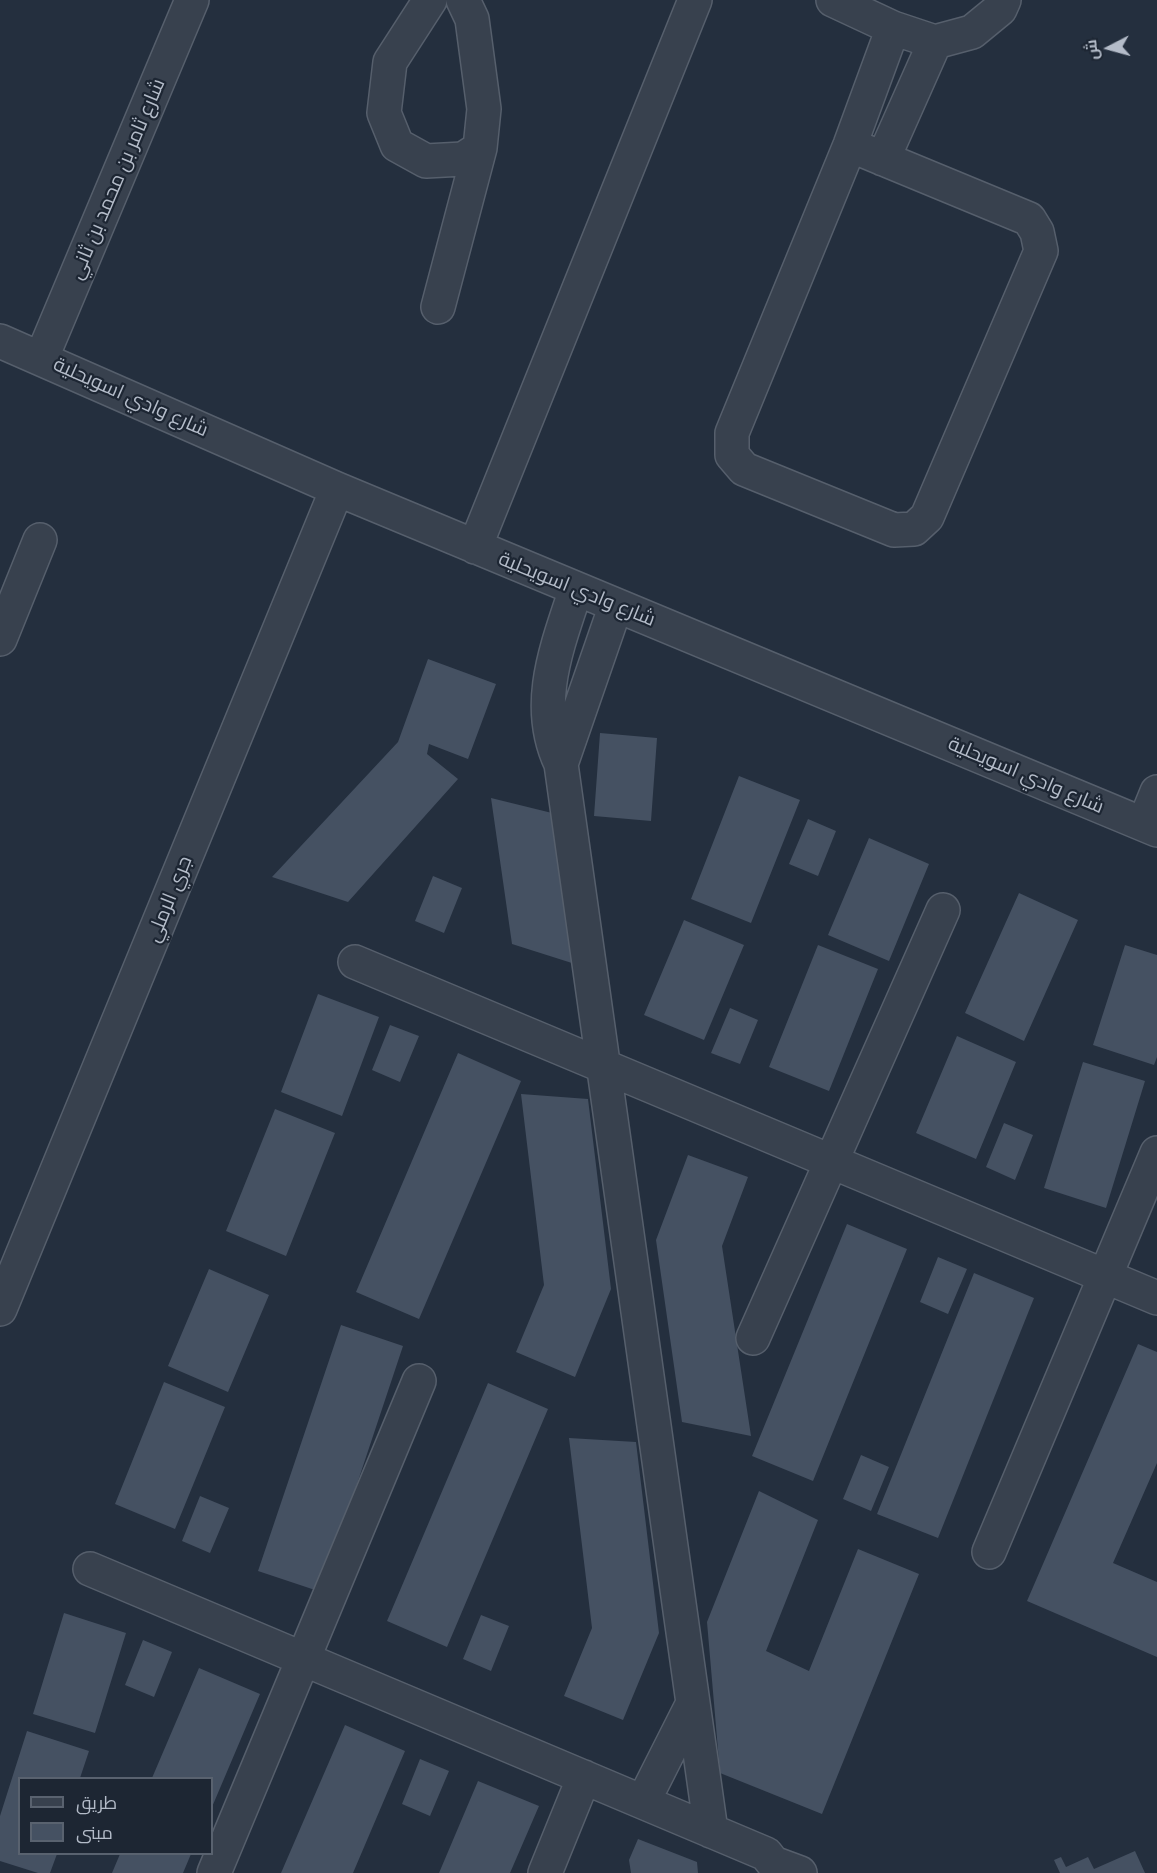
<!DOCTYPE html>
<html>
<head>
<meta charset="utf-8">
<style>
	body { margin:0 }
	#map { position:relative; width:1157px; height:1873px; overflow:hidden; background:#242f3e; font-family:"Golos Text",Cairo,sans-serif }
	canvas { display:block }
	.legend { position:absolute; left:18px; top:1777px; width:195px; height:78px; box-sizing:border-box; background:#1d2633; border:2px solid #59626f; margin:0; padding:8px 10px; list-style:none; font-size:18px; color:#b4bcc9 }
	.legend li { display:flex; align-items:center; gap:12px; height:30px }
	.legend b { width:30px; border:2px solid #59626f }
	.north { position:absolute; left:1079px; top:18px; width:60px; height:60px; -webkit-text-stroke:4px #1d2633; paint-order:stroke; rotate:264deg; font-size:16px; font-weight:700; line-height:24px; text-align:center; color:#b4bcc9 }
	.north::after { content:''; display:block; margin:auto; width:21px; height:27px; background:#b4bcc9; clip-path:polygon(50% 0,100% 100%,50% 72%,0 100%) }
</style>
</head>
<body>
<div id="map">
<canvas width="1157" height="1873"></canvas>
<ul class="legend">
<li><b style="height:8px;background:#38414e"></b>طريق</li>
<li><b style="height:16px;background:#455162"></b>مبنى</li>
</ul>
<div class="north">ش</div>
</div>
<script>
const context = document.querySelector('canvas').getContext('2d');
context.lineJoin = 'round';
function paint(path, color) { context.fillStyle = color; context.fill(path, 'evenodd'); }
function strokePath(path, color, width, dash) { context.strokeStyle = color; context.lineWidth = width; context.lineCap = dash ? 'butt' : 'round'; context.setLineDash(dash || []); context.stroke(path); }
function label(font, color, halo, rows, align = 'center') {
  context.font = font + ' "Golos Text",Cairo,sans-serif'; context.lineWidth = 4.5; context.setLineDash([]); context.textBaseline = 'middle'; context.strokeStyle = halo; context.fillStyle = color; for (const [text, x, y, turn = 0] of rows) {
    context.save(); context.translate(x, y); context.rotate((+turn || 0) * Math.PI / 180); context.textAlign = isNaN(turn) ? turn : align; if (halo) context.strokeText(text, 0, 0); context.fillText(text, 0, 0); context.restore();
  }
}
const building = new Path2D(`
	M 428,659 L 496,684 L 468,759 L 429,744 L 427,754 L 458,779 L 348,902 L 272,877 L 398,742 Z
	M 600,733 L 657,738 L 651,821 L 594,816 Z
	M 739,776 L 800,800 L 751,923 L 691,899 Z
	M 491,798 L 552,813 L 575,964 L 512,944 Z
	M 808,819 L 836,831 L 818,876 L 789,864 Z
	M 869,838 L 929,864 L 889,961 L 828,935 Z
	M 433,876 L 462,888 L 444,933 L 415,921 Z
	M 1019,893 L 1078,920 L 1024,1041 L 965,1013 Z
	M 684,920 L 744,945 L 704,1040 L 644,1015 Z
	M 818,945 L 878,969 L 829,1091 L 769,1067 Z
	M 1125,945 L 1157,955 L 1157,1057 L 1154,1065 L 1093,1045 Z
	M 318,994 L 379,1017 L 342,1116 L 281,1092 Z
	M 730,1008 L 758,1020 L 740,1064 L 711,1053 Z
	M 390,1025 L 419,1036 L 400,1082 L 372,1070 Z
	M 957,1036 L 1016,1062 L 976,1159 L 916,1133 Z
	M 458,1053 L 521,1081 L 419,1319 L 356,1292 Z
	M 1083,1062 L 1145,1081 L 1106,1208 L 1044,1188 Z
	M 521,1094 L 588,1099 L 611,1289 L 575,1377 L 516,1352 L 544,1285 Z
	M 275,1109 L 335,1133 L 286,1256 L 226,1231 Z
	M 1004,1123 L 1033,1135 L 1015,1180 L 986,1167 Z
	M 688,1155 L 748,1177 L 722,1246 L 751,1436 L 682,1422 L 656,1240 Z
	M 847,1224 L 907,1249 L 813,1481 L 752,1456 Z
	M 938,1257 L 967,1269 L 948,1314 L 920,1302 Z
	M 209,1269 L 269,1295 L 228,1392 L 168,1366 Z
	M 974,1273 L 1034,1298 L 938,1538 L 877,1514 Z
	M 341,1325 L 403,1346 L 321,1592 L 258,1571 Z
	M 1138,1344 L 1157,1352 L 1157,1463 L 1113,1563 L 1157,1582 L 1157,1657 L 1027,1601 Z
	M 164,1382 L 225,1407 L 175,1529 L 115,1504 Z
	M 488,1383 L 548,1409 L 447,1647 L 387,1621 Z
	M 569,1438 L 636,1442 L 659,1633 L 623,1720 L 564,1696 L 592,1628 Z
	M 861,1455 L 889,1467 L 871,1511 L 843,1499 Z
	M 759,1491 L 818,1520 L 766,1651 L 809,1671 L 858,1549 L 919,1574 L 822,1814 L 720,1773 L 707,1622 Z
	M 200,1496 L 229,1508 L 210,1553 L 182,1541 Z
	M 64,1613 L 126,1633 L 95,1733 L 33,1714 Z
	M 481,1615 L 509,1626 L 491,1671 L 463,1659 Z
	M 143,1640 L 172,1652 L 154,1697 L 125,1685 Z
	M 199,1668 L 260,1694 L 212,1807 L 212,1778 L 152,1778 Z
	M 345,1725 L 405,1751 L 353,1873 L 281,1873 Z
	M 27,1731 L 89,1751 L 80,1778 L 20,1778 L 20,1854 L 57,1854 L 50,1873 L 38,1873 L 0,1861 L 0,1816 Z
	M 420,1759 L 449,1771 L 430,1816 L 402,1804 Z
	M 478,1781 L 539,1806 L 510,1873 L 439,1873 Z
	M 638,1839 L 697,1862 L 698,1873 L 631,1873 L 629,1860 Z
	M 1135,1851 L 1145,1873 L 1060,1873 L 1054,1860 L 1061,1857 L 1066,1867 L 1088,1857 L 1094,1869 Z
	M 120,1854 L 191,1854 L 183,1873 L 112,1873 Z`);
const minor = new Path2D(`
	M 430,0 L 390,62 L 384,113 L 397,145 L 426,161 L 463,159 L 480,148
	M 833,0 L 893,28 L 935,42 L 972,32 L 1000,9 L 1004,0
	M 850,145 L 1029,219 L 1037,232 L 1041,251 L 927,517 L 914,529 L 894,530 L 744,469 L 732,455 L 732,433 L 850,145 L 893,28
	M 883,159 L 935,42
	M 438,307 L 480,148 L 484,109 L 472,19 L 463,0
	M 0,341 L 337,489 L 1157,830
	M 42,357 L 192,0
	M 475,547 L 695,0
	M 576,589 C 557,647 533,705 561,764 L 711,1831
	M 0,639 L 40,540
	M 561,764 L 616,605
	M 1144,824 L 1157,792
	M 355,962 L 1157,1298
	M 0,1309 L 337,489
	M 753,1338 L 943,910
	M 989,1552 L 1157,1153
	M 90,1569 L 766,1854 L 773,1863 L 800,1873
	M 643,1802 L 692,1705
	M 214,1873 L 419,1381
	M 545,1873 L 584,1777`);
const streetNames = [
	["شارع ثامر بن محمد بن ثاني",117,179,-67],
	["شارع وادي اسويحلية",131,397,24],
	["شارع وادي اسويحلية",577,589,22],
	["شارع وادي اسويحلية",1026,775,23],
	["جري الرملي",169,899,-68]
];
paint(building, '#455162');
strokePath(minor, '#565f6c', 36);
strokePath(minor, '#38414e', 33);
label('20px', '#b4bcc9', '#1d2633', streetNames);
</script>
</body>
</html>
